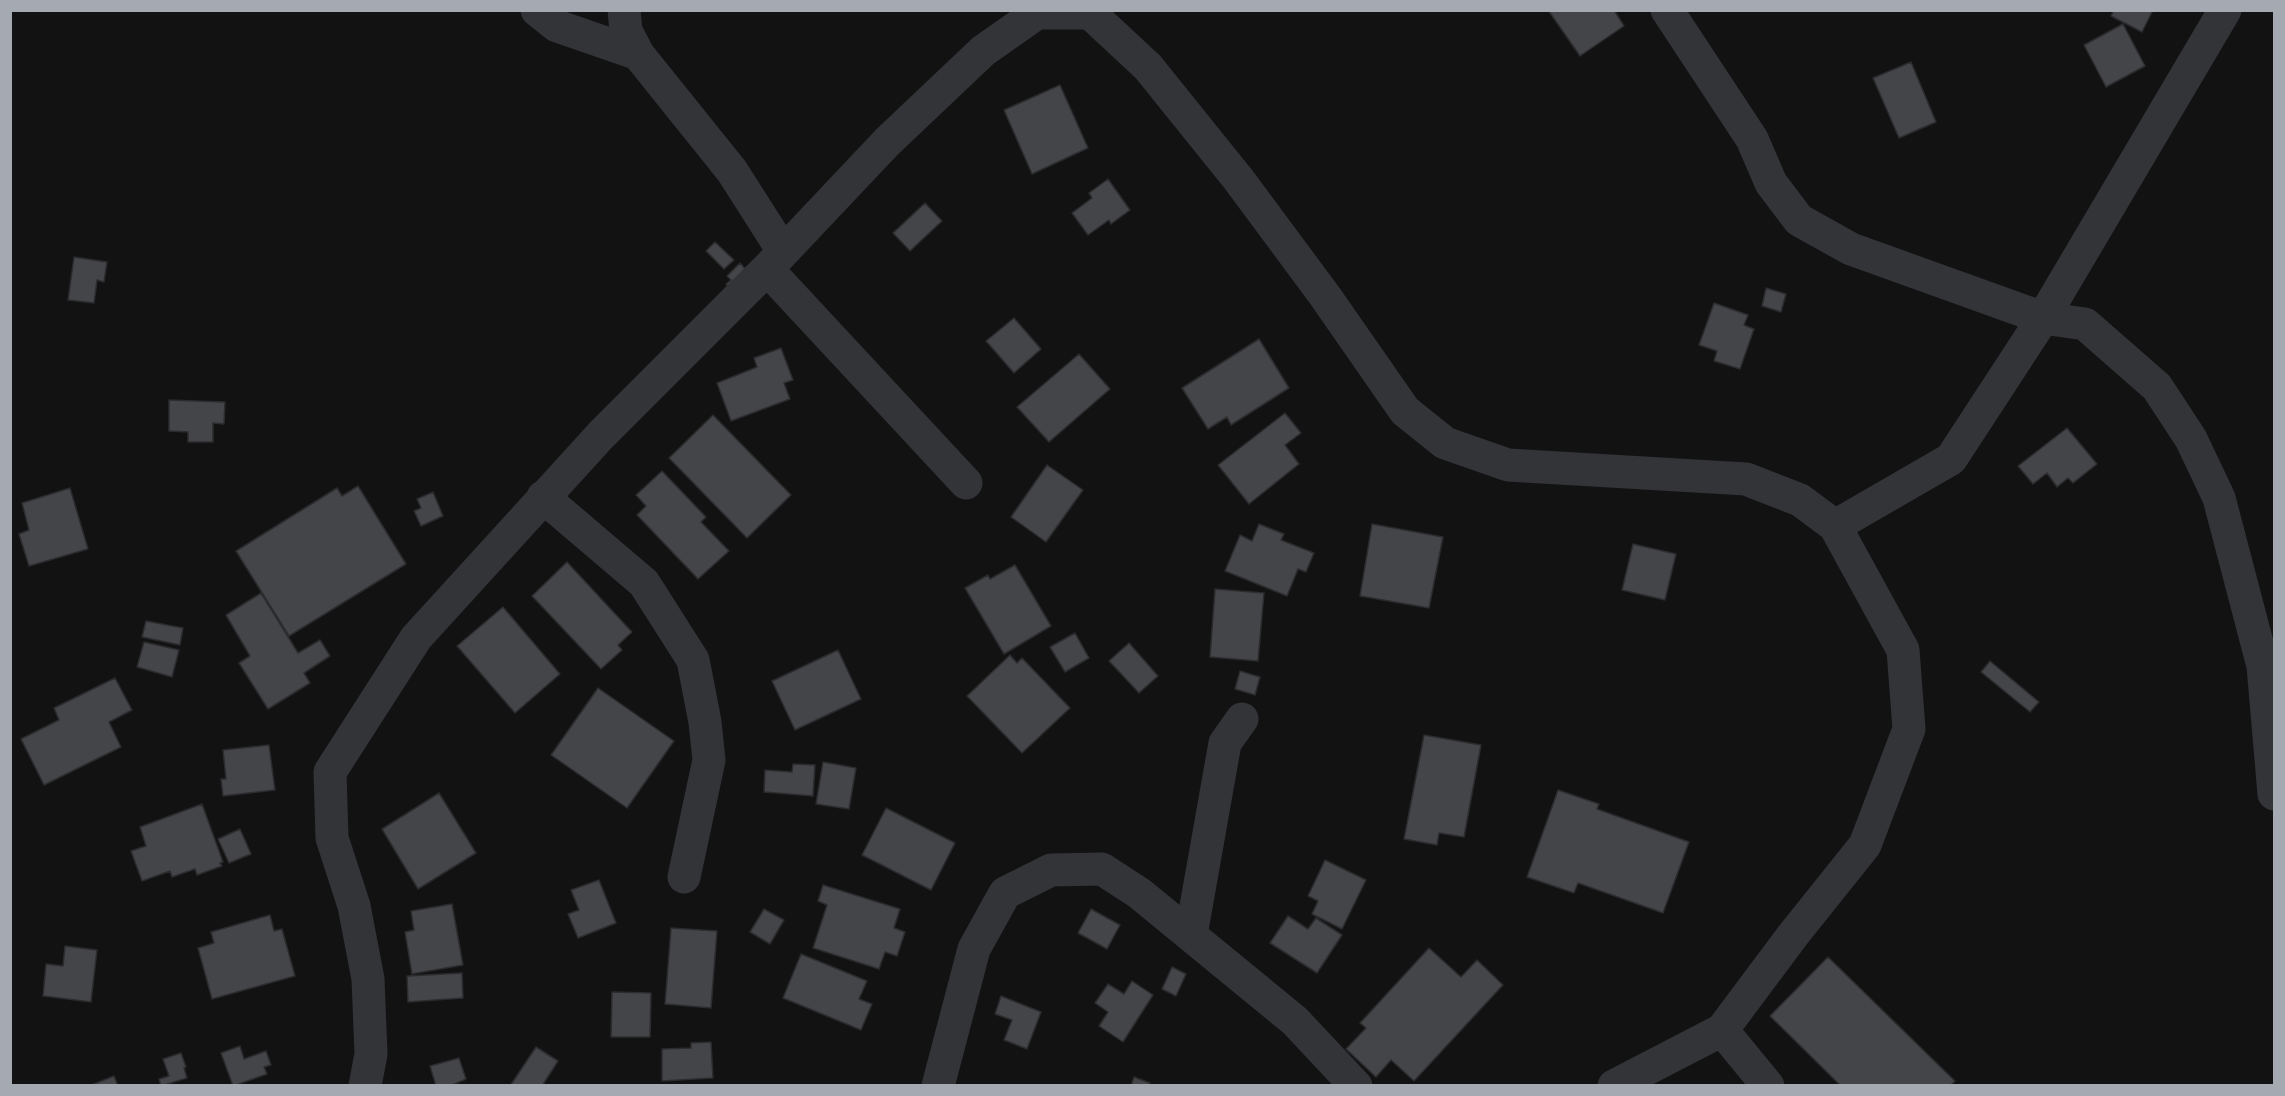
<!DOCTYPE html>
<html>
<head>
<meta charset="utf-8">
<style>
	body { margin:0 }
	#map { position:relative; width:2285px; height:1096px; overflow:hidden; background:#121213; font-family:Jost,sans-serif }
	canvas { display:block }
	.frame { position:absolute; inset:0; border:12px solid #a5aab2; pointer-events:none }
</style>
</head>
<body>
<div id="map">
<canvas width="2285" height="1096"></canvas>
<div class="frame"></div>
</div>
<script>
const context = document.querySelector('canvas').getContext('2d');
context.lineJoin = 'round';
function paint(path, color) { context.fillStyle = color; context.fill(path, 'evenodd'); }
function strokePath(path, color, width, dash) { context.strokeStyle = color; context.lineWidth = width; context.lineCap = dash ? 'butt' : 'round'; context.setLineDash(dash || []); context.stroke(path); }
const building = new Path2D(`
	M 1548,10 L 1614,10 L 1624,26 L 1580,56 Z
	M 2114,10 L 2153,10 L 2142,32 L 2111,16 Z
	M 2123,24 L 2145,66 L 2106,87 L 2084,45 Z
	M 1911,62 L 1936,122 L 1899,138 L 1873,78 Z
	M 1060,85 L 1088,148 L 1032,174 L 1004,110 Z
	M 1108,179 L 1130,210 L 1111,224 L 1109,220 L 1088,235 L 1072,213 L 1092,198 L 1089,193 Z
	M 925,203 L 942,221 L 910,251 L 893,233 Z
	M 715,242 L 734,260 L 724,269 L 706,251 Z
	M 74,257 L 107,262 L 104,282 L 97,280 L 94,303 L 68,300 Z
	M 740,263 L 749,273 L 731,289 L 726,284 L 731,280 L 727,276 Z
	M 1766,288 L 1786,294 L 1781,312 L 1762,306 Z
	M 1714,303 L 1748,315 L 1744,325 L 1754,329 L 1740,369 L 1714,361 L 1717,351 L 1699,345 Z
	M 1014,318 L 1041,349 L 1014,373 L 986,341 Z
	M 1259,339 L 1289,388 L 1231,425 L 1227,417 L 1208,429 L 1182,388 Z
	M 781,348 L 793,380 L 784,383 L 790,399 L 731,421 L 717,383 L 757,367 L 754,358 Z
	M 1079,354 L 1110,389 L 1049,442 L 1017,407 Z
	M 169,400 L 225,402 L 224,424 L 213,423 L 213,442 L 188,442 L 188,432 L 169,431 Z
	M 1285,413 L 1301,433 L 1285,445 L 1299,464 L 1249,504 L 1218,465 Z
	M 713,415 L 791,495 L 747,538 L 669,458 Z
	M 2067,428 L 2097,464 L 2073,483 L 2068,478 L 2057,487 L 2047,473 L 2033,484 L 2018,466 Z
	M 1047,465 L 1083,490 L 1046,542 L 1011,517 Z
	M 662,471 L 706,517 L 701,522 L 729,551 L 698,579 L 637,515 L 646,506 L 636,495 Z
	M 358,486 L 406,564 L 289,636 L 236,551 L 337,488 L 342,496 Z
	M 70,488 L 88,549 L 29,566 L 19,534 L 29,530 L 22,503 Z
	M 433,492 L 443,516 L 421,526 L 414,511 L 421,508 L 417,499 Z
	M 1259,524 L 1284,534 L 1281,540 L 1314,553 L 1306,572 L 1298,569 L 1287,596 L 1225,571 L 1240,535 L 1252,541 Z
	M 1372,524 L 1443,537 L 1429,608 L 1360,596 Z
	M 1633,544 L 1676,554 L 1665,600 L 1622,590 Z
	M 567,562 L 632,632 L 618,645 L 622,650 L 601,669 L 532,596 Z
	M 1015,565 L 1051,626 L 1004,654 L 965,588 L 988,575 L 990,579 Z
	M 1215,589 L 1264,593 L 1258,661 L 1210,657 Z
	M 261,593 L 298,653 L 320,640 L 330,656 L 304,673 L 310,683 L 268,709 L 239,663 L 250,656 L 226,615 Z
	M 503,607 L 560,674 L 515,713 L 457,646 Z
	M 146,621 L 183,628 L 180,645 L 142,637 Z
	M 1075,633 L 1089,658 L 1065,672 L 1050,647 Z
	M 144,642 L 179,650 L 172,677 L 137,667 Z
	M 1129,643 L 1158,676 L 1139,693 L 1109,661 Z
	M 838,650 L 861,699 L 795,730 L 772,681 Z
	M 1010,655 L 1017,663 L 1022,658 L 1070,708 L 1022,753 L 967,696 Z
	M 1990,661 L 2039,702 L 2030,712 L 1981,672 Z
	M 1240,671 L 1260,677 L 1255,695 L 1235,689 Z
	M 115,678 L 132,710 L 109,722 L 121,747 L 44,785 L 21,739 L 59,720 L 54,708 Z
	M 598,688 L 674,741 L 627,808 L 551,755 Z
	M 1424,735 L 1481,745 L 1464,837 L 1439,833 L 1437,845 L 1404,839 Z
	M 269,745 L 275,790 L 223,796 L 221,779 L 226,779 L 223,750 Z
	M 823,762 L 856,768 L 849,809 L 816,804 Z
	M 793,764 L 815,765 L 813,796 L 764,792 L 765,770 L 792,772 Z
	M 1558,790 L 1599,804 L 1597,809 L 1689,842 L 1663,913 L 1578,883 L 1574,893 L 1527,877 Z
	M 439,793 L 476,853 L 418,889 L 382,829 Z
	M 202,804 L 223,862 L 220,863 L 222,866 L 197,875 L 195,869 L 172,877 L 170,871 L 142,881 L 131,851 L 146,846 L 140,827 Z
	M 886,808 L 955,843 L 931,890 L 862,855 Z
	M 240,829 L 251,854 L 229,863 L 218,839 Z
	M 1325,860 L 1366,880 L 1342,929 L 1312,914 L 1318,901 L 1308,896 Z
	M 599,880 L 616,923 L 578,938 L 568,914 L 579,910 L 571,890 Z
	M 823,885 L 900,909 L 894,928 L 905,932 L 897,956 L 885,952 L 879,969 L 813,948 L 827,905 L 818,901 Z
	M 452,904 L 463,965 L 412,974 L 405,932 L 414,930 L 411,911 Z
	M 764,909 L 784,920 L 770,944 L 750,932 Z
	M 1091,909 L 1120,925 L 1107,949 L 1078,933 Z
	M 270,915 L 274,931 L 282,929 L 295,976 L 212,999 L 198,948 L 214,943 L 211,932 Z
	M 1288,916 L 1308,929 L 1316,918 L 1342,935 L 1317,973 L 1270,943 Z
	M 671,928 L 717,931 L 711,1008 L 665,1004 Z
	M 65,946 L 97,950 L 91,1002 L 43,996 L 46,964 L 63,966 Z
	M 1429,948 L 1461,977 L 1477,960 L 1503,985 L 1414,1081 L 1391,1060 L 1376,1077 L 1346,1049 L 1366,1028 L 1360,1023 Z
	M 801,954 L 867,981 L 859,999 L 872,1004 L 861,1030 L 783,998 Z
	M 1828,957 L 1955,1081 L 1950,1086 L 1841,1086 L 1770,1016 Z
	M 1172,967 L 1186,974 L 1176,996 L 1162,989 Z
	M 462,973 L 463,998 L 408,1002 L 407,976 Z
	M 1132,981 L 1153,995 L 1123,1042 L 1099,1026 L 1108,1012 L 1095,1003 L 1108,984 L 1124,994 Z
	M 612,992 L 651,993 L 650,1037 L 611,1037 Z
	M 1001,996 L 1041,1012 L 1027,1049 L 1004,1040 L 1012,1020 L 995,1014 Z
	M 711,1042 L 713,1078 L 662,1081 L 662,1049 L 691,1048 L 691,1043 Z
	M 240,1046 L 244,1059 L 266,1051 L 271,1065 L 264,1067 L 267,1074 L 233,1086 L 221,1053 Z
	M 536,1047 L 558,1061 L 542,1086 L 510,1086 Z
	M 181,1053 L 186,1067 L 184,1068 L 187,1078 L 161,1086 L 159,1079 L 169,1076 L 163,1059 Z
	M 459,1058 L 466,1079 L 450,1086 L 436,1086 L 430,1066 Z
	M 114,1076 L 118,1086 L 89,1086 Z
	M 1134,1077 L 1150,1083 L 1149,1086 L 1131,1086 Z`);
const minor = new Path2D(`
	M 537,10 L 557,26 L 638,54
	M 624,10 L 626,31 L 638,54 L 732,171 L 783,251
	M 1667,10 L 1752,139 L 1771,183 L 1799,220 L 1851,249 L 2043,318 L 2085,324 L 2157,387 L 2191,439 L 2219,498 L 2263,666 L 2274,794
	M 767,269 L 966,483
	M 543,497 L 644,583 L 693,660 L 705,722 L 709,760 L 684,877
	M 1835,526 L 1951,459 L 2043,318 L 2225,10
	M 1191,935 L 1225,743 L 1242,719
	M 1722,1030 L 1768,1086
	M 365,1086 L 371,1054 L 368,979 L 354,906 L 332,838 L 330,772 L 416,638 L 601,435 L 767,269 L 887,142 L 983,51 L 1037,13 L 1090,13 L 1148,67 L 1239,180 L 1325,296 L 1405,411 L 1445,443 L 1508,465 L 1746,479 L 1800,500 L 1835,526 L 1903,650 L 1909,729 L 1865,845 L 1793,935 L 1722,1030 L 1614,1086
	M 938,1086 L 974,949 L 1005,893 L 1051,870 L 1102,869 L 1139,893 L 1295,1021 L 1356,1086`);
paint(building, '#444548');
strokePath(building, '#2c2c2f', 1.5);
strokePath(minor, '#333438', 33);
</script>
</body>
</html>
